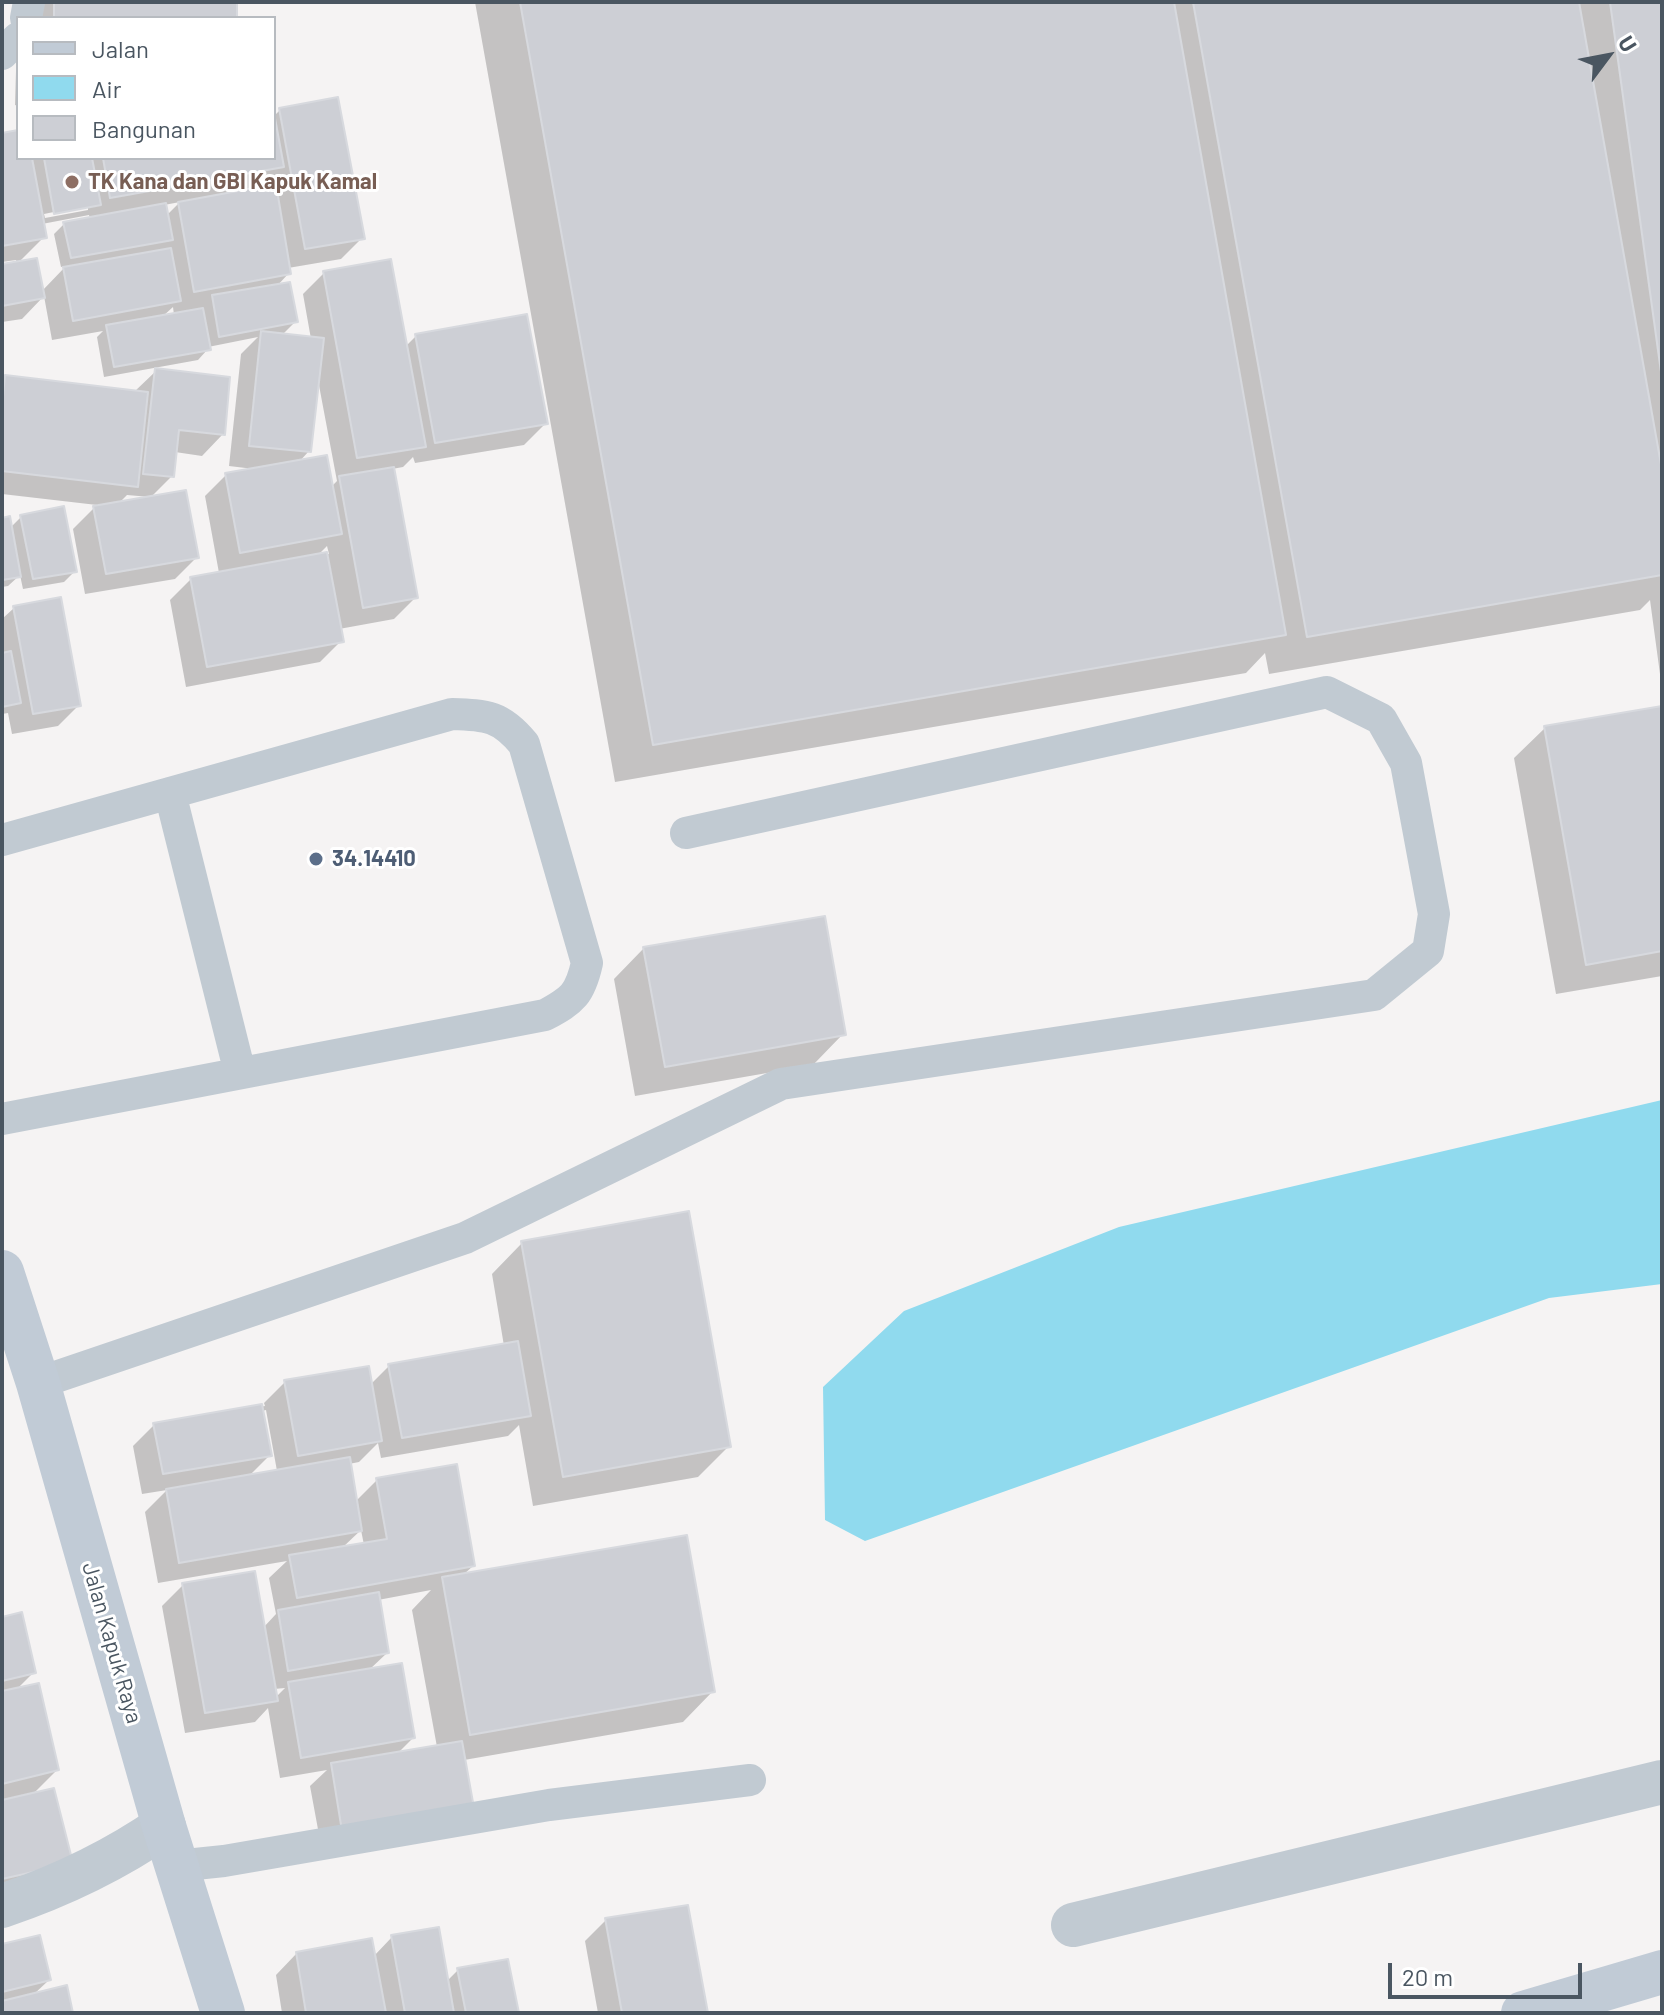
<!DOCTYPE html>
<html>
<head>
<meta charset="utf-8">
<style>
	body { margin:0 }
	#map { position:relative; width:1664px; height:2015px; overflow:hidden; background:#f5f3f3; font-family:Barlow,sans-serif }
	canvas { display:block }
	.frame { position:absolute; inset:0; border:4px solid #4a5661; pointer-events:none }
	.legend { position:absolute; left:16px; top:16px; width:260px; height:144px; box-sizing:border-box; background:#fff; border:2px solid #b7bbc0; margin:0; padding:10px 14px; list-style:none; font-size:24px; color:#4a5661 }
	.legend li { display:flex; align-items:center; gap:16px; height:40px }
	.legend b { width:40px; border:2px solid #b7bbc0 }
	.north { position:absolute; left:1568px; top:16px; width:80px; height:80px; -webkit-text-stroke:6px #fff; paint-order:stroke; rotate:58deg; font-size:22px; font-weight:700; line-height:32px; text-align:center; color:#4a5661 }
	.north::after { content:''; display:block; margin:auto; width:28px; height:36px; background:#4a5661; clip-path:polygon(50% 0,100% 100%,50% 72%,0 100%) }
	.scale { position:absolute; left:1388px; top:1963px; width:194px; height:36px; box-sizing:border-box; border:4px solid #4a5661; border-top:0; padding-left:10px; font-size:24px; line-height:28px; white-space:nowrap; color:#4a5661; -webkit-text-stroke:6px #fff; paint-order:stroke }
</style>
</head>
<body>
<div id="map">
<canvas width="1664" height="2015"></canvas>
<div class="frame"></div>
<ul class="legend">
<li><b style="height:10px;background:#c1cbd6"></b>Jalan</li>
<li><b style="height:22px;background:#90daee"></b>Air</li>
<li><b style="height:22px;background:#cdcfd5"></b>Bangunan</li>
</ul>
<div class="north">U</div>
<div class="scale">20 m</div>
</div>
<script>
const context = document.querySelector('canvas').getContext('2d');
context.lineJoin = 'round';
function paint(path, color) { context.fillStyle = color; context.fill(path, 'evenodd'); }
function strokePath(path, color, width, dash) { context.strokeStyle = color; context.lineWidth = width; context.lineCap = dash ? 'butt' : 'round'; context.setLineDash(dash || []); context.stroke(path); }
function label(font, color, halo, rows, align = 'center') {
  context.font = font + ' Barlow,sans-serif'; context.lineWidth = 6; context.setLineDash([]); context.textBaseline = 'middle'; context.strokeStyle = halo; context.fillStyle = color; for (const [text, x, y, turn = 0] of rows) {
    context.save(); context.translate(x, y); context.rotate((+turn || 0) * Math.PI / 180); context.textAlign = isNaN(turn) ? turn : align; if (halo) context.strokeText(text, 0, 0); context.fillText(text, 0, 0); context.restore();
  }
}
const water = new Path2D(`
	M 1662,1100 L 1662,1284 L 1549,1298 L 865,1541 L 825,1520 L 823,1387 L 904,1311 L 1119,1227 Z`);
const shadow = new Path2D(`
	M 18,2 L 235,2 L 235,18 L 18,18 L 18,106 L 15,105 Z
	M 475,2 L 1662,2 L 1662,689 L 1650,600 L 1640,610 L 1269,674 L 1265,653 L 1246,673 L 615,782 Z
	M 280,110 L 362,238 L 341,259 L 288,268 L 289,273 L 277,286 L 295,322 L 282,335 L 311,339 L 303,294 L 324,273 L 405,347 L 416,336 L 546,423 L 524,445 L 415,463 L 413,457 L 403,467 L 392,469 L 416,597 L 394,619 L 339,629 L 341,641 L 320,662 L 186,687 L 170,600 L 191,579 L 219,573 L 205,496 L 226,475 L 254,469 L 229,466 L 241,354 L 258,337 L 208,347 L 208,349 L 198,360 L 104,377 L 97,337 L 103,331 L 52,340 L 44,296 L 22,319 L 2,322 L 2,266 L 17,263 L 16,260 L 2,262 L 2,135 L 18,132 L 18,158 L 274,158 L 274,116 ZM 268,180 L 269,187 L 259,189 ZM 180,202 L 166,216 L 164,205 ZM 88,205 L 88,210 L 45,218 L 44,214 ZM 89,215 L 90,219 L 64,224 L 54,234 L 61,267 L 66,266 L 42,291 L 18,263 L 44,237 L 42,224 ZM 173,307 L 174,315 L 162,317 ZM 318,380 L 337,481 L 331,487 L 299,462 L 309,451 ZM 327,546 L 329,554 L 317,556 Z
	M 156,371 L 223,434 L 202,456 L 175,452 L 172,476 L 150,498 L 196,558 L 175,579 L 85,594 L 73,529 L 97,505 L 2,494 L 2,382 L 6,377 L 134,392 ZM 127,495 L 150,497 L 118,504 Z
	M 21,517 L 74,572 L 64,582 L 23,589 L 20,575 L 8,586 L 2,587 L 2,520 L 10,528 Z
	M 14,608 L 79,705 L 58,726 L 12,734 L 8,713 L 2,714 L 2,619 Z
	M 1662,708 L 1662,976 L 1556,994 L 1514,758 L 1545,728 Z
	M 644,948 L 843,1034 L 813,1065 L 635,1096 L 614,979 Z
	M 522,1243 L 729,1446 L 698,1477 L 533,1506 L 519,1425 L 508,1436 L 381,1458 L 378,1443 L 359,1462 L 349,1464 L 355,1502 L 377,1480 L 473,1566 L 463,1575 L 713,1691 L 683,1722 L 464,1760 L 322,1851 L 310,1786 L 327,1770 L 280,1778 L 268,1708 L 255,1722 L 185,1733 L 162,1606 L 183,1585 L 263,1628 L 276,1614 L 269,1578 L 287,1561 L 158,1583 L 145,1512 L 167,1490 L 142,1494 L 133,1446 L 154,1425 L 265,1406 L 264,1403 L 285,1382 L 370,1385 L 389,1366 L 504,1346 L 492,1274 ZM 266,1410 L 277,1471 L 248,1477 L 270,1455 L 262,1411 ZM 361,1530 L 364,1545 L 342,1548 ZM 431,1590 L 412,1610 L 437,1747 L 397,1754 L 413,1738 L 369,1670 L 387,1653 L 378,1600 ZM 285,1688 L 275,1698 L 274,1689 Z
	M 2,1619 L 34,1672 L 16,1690 L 57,1770 L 32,1795 L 71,1863 L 2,1895 Z
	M 606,1920 L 706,2013 L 598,2013 L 585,1941 Z
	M 392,1937 L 447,1981 L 458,1970 L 517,2013 L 282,2013 L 276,1975 L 297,1953 L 374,1956 Z
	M 2,1946 L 49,1980 L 32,1996 L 71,2013 L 2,2013 Z`);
const building = new Path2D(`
	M 54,2 L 237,2 L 237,18 L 54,18 Z
	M 520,2 L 1174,2 L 1286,635 L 653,745 Z
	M 1193,2 L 1579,2 L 1662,470 L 1662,575 L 1307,637 Z
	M 1610,2 L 1662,2 L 1662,379 Z
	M 338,97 L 365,239 L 305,249 L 279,108 Z
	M 274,113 L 284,167 L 110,198 L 103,158 L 274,158 Z
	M 18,130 L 18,158 L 32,158 L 47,238 L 2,246 L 2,133 Z
	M 44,158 L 92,158 L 101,205 L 54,214 Z
	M 276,184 L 291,274 L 194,292 L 178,202 Z
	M 166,203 L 173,240 L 71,258 L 63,222 Z
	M 171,248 L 181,301 L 73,321 L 63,267 Z
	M 37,258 L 45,298 L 2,306 L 2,264 Z
	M 391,259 L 426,447 L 357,458 L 323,271 Z
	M 290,282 L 298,322 L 219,337 L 212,295 Z
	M 203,308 L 211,350 L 114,367 L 106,325 Z
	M 527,314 L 548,424 L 435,443 L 415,334 Z
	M 261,331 L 324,338 L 311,452 L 249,446 Z
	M 155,368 L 230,377 L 225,435 L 179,430 L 174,477 L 143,474 Z
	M 5,375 L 148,392 L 138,487 L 2,471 L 2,408 Z
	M 327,455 L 342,534 L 240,553 L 225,473 Z
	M 394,467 L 418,598 L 363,608 L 339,476 Z
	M 186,490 L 199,558 L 106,574 L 93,506 Z
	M 64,506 L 77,572 L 33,579 L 20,515 Z
	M 10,516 L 21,577 L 2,580 L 2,518 Z
	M 327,552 L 344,642 L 207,667 L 190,577 Z
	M 61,597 L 81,706 L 33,714 L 13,606 Z
	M 11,651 L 21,703 L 2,707 L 2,653 Z
	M 1662,706 L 1662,951 L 1586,965 L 1544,726 Z
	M 825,916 L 846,1035 L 665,1067 L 643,947 Z
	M 689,1211 L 731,1447 L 563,1477 L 521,1241 Z
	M 518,1341 L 531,1416 L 402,1438 L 388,1364 Z
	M 369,1366 L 382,1441 L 298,1456 L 284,1380 Z
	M 262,1404 L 272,1456 L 163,1474 L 153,1423 Z
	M 350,1457 L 362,1531 L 179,1563 L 166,1489 Z
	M 457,1464 L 475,1566 L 297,1598 L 289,1555 L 387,1539 L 376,1478 Z
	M 687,1535 L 715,1692 L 470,1735 L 442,1577 Z
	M 255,1571 L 278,1701 L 205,1713 L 182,1583 Z
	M 379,1592 L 389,1653 L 288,1671 L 278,1610 Z
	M 22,1612 L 36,1673 L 2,1681 L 2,1617 Z
	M 402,1663 L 415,1738 L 301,1758 L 288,1682 Z
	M 39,1683 L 59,1770 L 2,1784 L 2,1691 Z
	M 462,1741 L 474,1808 L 342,1831 L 331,1763 Z
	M 54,1788 L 73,1863 L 2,1879 L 2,1800 Z
	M 688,1905 L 708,2013 L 622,2013 L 605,1918 Z
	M 439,1927 L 454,2013 L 405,2013 L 391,1935 Z
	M 40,1935 L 51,1980 L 2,1992 L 2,1944 Z
	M 372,1938 L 386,2013 L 306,2013 L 296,1952 Z
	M 508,1959 L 519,2013 L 466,2013 L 457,1968 Z
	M 67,1985 L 73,2013 L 2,2013 L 2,2001 Z`);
const service = new Path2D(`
	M 26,18 L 29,2
	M 2,54 L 18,38
	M 170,793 L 240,1073
	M 2,840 L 452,714 C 487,715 501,716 524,744 L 587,963 C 580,994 573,1000 545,1015 L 2,1119
	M 38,1383 L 465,1238 L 781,1084 L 1374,995 L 1428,951 L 1434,914 L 1406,763 L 1381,719 L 1327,692 L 686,833
	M 176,1866 L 224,1861 L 549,1805 L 750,1780`);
const minor = new Path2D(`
	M 2,1906 C 58,1887 115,1860 164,1826
	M 1073,1925 L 1662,1782`);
const secondary = new Path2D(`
	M 2,1272 L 38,1383 L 164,1826 L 223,2013
	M 1523,2013 L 1662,1972`);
const markers = [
	[72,182,8,"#8d6e63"],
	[316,859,8,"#5c6f8a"]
];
const educationNames = [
	["TK Kana dan GBI Kapuk Kamal",88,182]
];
const serviceNames = [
	["34.14410",332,859]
];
const streetNames = [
	["Jalan Kapuk Raya",112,1643,74]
];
paint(water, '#90daee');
paint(shadow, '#0003');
paint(building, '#cdcfd5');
strokePath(building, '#d7d9de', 2);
strokePath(service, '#c1cad2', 32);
strokePath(minor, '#c1cad2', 44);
strokePath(secondary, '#c1cbd6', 44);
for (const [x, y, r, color] of markers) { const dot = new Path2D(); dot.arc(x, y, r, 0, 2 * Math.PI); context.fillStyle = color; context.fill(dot); strokePath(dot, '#fff', 3); }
label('bold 22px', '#785e54', '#fff', educationNames, 'left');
label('bold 22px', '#4e5e75', '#fff', serviceNames, 'left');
label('22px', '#4a5661', '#fff', streetNames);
</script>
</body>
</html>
